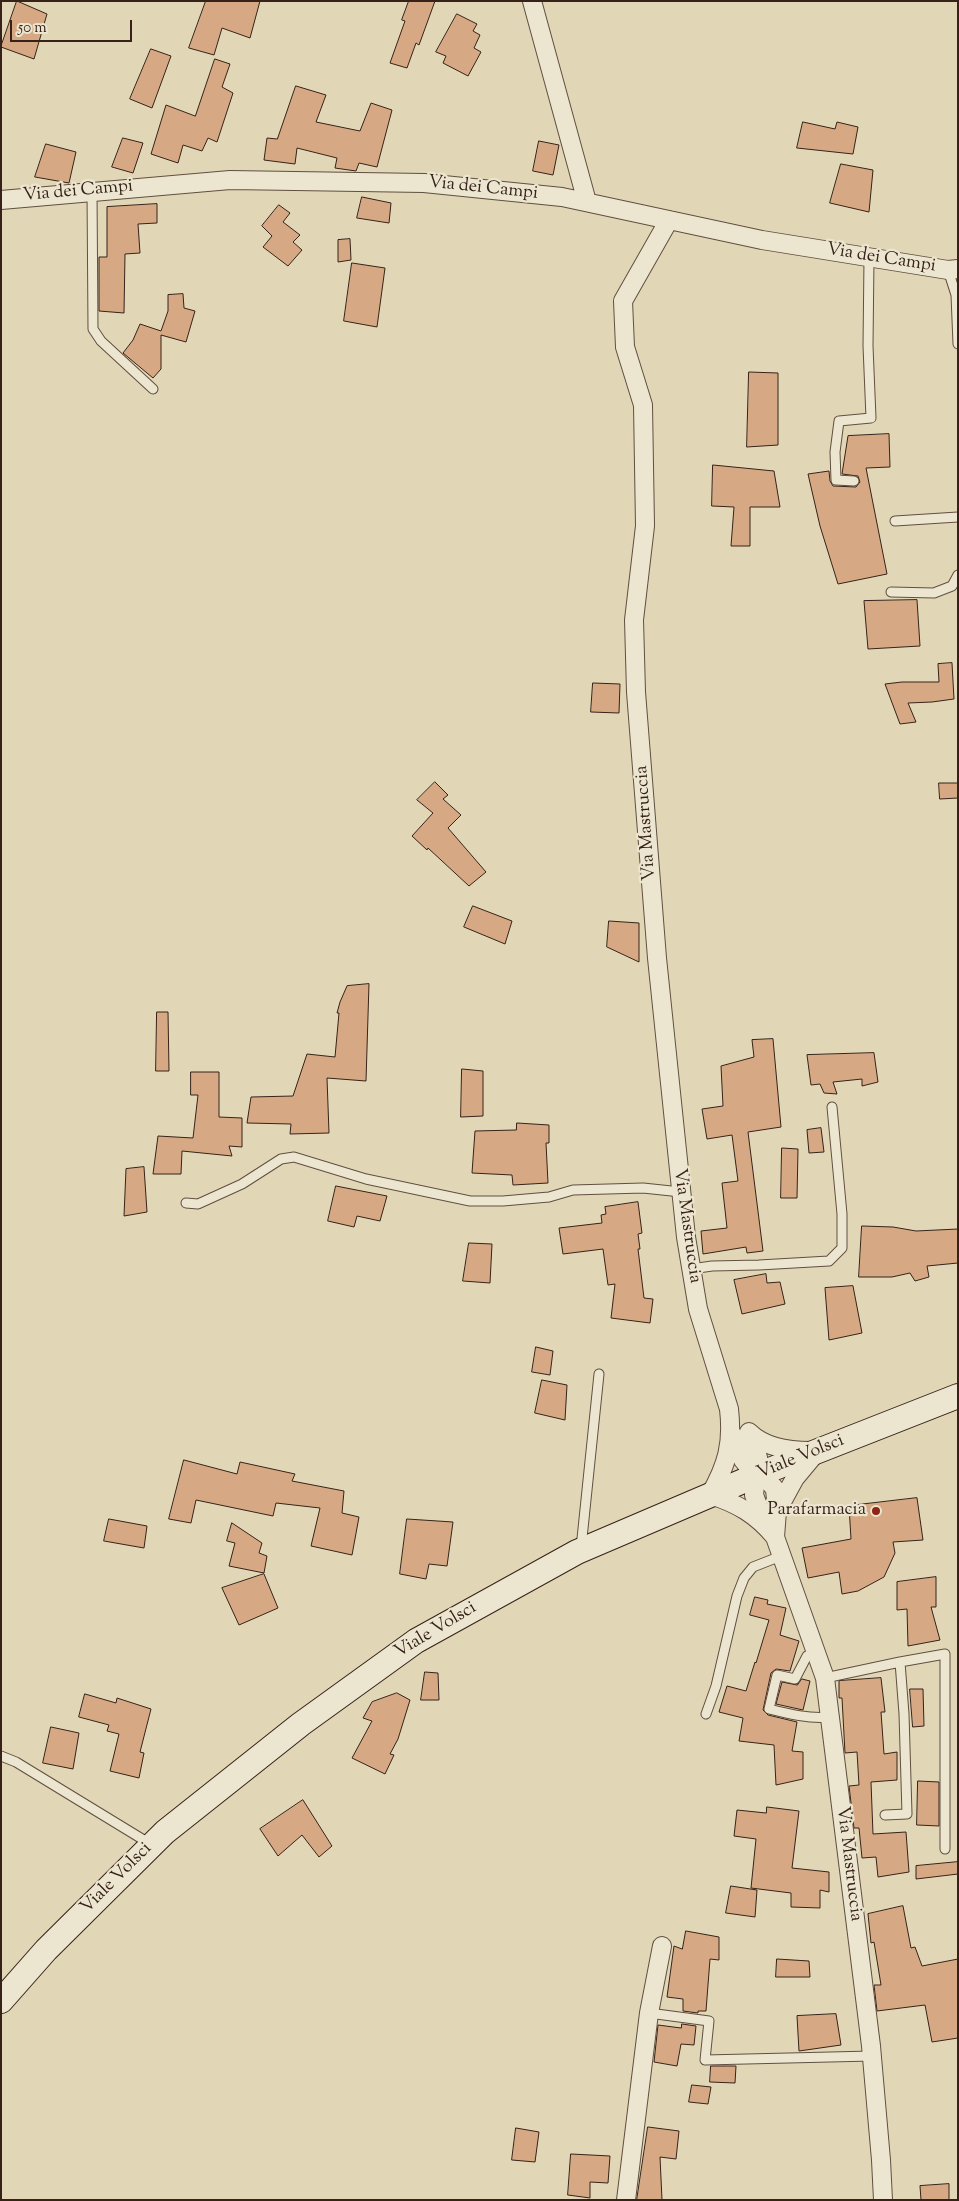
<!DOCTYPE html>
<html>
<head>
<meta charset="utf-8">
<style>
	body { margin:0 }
	#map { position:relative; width:959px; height:2201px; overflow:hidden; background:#e1d7b7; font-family:"Sorts Mill Goudy",serif }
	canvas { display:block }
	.frame { position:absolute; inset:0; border:2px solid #362218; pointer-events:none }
	.scale { position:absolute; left:10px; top:20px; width:122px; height:22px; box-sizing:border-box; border:2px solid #362218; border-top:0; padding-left:6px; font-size:15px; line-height:18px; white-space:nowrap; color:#362218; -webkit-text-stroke:4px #ece5d0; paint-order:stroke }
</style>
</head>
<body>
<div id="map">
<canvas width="959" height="2201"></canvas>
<div class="frame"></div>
<div class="scale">50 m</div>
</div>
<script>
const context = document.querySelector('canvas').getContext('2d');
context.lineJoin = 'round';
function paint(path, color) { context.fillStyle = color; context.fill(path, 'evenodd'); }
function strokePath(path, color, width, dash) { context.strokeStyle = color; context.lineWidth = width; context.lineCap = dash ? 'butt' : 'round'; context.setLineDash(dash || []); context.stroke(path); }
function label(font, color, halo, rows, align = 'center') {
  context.font = font + ' "Sorts Mill Goudy",serif'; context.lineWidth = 4.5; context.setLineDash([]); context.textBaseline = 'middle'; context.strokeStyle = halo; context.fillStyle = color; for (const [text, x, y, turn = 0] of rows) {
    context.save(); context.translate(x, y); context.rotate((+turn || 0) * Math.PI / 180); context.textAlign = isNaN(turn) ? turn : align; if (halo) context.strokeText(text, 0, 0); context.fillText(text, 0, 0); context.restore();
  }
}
const building = new Path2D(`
	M 17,1 L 47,14 L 34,59 L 1,47 Z
	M 206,1 L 260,1 L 250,38 L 222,28 L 214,55 L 189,48 Z
	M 409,1 L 435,1 L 419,45 L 416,43 L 407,68 L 390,63 L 405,21 L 402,20 Z
	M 457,14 L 477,24 L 473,31 L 480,35 L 474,48 L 481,52 L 468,76 L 443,63 L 446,56 L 436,52 Z
	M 151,49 L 171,56 L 152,108 L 130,99 Z
	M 215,59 L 230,64 L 222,87 L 233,93 L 217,142 L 208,138 L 202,151 L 183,145 L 178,163 L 151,154 L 166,105 L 195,116 Z
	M 296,86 L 326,95 L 316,122 L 360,131 L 371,103 L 392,110 L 377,167 L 359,163 L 356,171 L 335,168 L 337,158 L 297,148 L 295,164 L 264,160 L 267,138 L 277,139 Z
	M 803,122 L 835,129 L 837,122 L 858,127 L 853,154 L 797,148 Z
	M 123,138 L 143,143 L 133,173 L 112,167 Z
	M 539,141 L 559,145 L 553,175 L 533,171 Z
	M 46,144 L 76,152 L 69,183 L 35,177 Z
	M 841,164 L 873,170 L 869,212 L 830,203 Z
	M 362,197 L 391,203 L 389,223 L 357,218 Z
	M 157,204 L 157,223 L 138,224 L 140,253 L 125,254 L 124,313 L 99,311 L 99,257 L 107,257 L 107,207 Z
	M 279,205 L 290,213 L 283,222 L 300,235 L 293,242 L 302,250 L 288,266 L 263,247 L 272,236 L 262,226 Z
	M 350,239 L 351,260 L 338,262 L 338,240 Z
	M 352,263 L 385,268 L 377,327 L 344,321 Z
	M 183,294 L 184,308 L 195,311 L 186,342 L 161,335 L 161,369 L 153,378 L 123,353 L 133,340 L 140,324 L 161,331 L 168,311 L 168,295 Z
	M 749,372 L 778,373 L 778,445 L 747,447 Z
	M 889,434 L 890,467 L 866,468 L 887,574 L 838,584 L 820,526 L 808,474 L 829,471 L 830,481 L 833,486 L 856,487 L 860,482 L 858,476 L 842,474 L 848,436 Z
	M 713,465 L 774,471 L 780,507 L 750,507 L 750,546 L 731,546 L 734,507 L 712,506 Z
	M 917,600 L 920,646 L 868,649 L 864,601 Z
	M 952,663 L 954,699 L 932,702 L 908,703 L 916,722 L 900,724 L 885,684 L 902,682 L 939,682 L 938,664 Z
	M 593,683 L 620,684 L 619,713 L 591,712 Z
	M 435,782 L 448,795 L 443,799 L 461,815 L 448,828 L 486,872 L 469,886 L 428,848 L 427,850 L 412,836 L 433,813 L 417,800 Z
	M 939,783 L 958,783 L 958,798 L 940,799 Z
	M 473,906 L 512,921 L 505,944 L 464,927 Z
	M 609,921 L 639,923 L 639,962 L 607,947 Z
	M 369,984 L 366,1081 L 327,1078 L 329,1133 L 290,1134 L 291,1124 L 247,1123 L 251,1097 L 293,1096 L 307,1054 L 335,1057 L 339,1013 L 337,1013 L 340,1002 L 347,986 Z
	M 157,1012 L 168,1012 L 169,1071 L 156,1071 Z
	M 773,1039 L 781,1127 L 748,1132 L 763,1251 L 747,1253 L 746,1247 L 703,1254 L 701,1231 L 727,1228 L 722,1183 L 738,1181 L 732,1135 L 707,1139 L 702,1109 L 723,1106 L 721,1066 L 754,1057 L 752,1040 Z
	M 874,1053 L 878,1082 L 862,1086 L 862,1079 L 833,1082 L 837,1094 L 824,1093 L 820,1084 L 811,1085 L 807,1055 Z
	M 462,1069 L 483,1071 L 483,1116 L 461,1117 Z
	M 191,1072 L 219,1072 L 219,1117 L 242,1118 L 242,1147 L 229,1146 L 232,1156 L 182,1151 L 181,1174 L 153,1174 L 158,1136 L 193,1138 L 198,1095 L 191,1095 Z
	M 517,1123 L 549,1125 L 549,1143 L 546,1143 L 548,1183 L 513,1185 L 512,1175 L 472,1173 L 475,1131 L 516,1130 Z
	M 821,1128 L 824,1152 L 809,1153 L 807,1130 Z
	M 782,1148 L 798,1149 L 797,1198 L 781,1198 Z
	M 144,1167 L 147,1212 L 124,1216 L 126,1169 Z
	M 336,1186 L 387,1196 L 380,1221 L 357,1216 L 354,1227 L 328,1221 Z
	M 638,1202 L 642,1233 L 638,1234 L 640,1249 L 638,1249 L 644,1298 L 653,1299 L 650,1323 L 611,1318 L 615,1284 L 608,1285 L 603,1249 L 563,1254 L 559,1228 L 602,1223 L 601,1215 L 606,1214 L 605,1207 Z
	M 862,1226 L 893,1227 L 916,1231 L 958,1229 L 958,1263 L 927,1266 L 929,1277 L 915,1281 L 910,1273 L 892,1277 L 859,1277 Z
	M 469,1243 L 492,1244 L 490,1283 L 463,1281 Z
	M 766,1274 L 767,1283 L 780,1282 L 785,1304 L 742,1314 L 734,1280 Z
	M 853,1286 L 862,1333 L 829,1340 L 825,1288 Z
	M 536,1347 L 553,1351 L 550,1375 L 532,1372 Z
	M 542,1380 L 567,1385 L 565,1420 L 535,1413 Z
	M 184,1460 L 237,1474 L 240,1462 L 295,1474 L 292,1481 L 344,1491 L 342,1513 L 359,1517 L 352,1555 L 311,1546 L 320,1508 L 276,1503 L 273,1516 L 196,1500 L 191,1523 L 169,1519 Z
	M 917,1498 L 923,1540 L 893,1542 L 895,1553 L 884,1577 L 858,1591 L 842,1594 L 839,1572 L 808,1578 L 802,1548 L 851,1539 L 849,1506 Z
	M 109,1519 L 147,1526 L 144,1548 L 104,1541 Z
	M 407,1519 L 453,1522 L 447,1566 L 429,1564 L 426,1579 L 400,1574 Z
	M 232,1523 L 262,1543 L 259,1553 L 267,1556 L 264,1573 L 229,1566 L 235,1543 L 227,1541 Z
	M 264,1574 L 278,1608 L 239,1625 L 222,1588 Z
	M 936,1577 L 936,1607 L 931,1607 L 940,1640 L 908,1646 L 907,1609 L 897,1610 L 897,1582 Z
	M 755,1597 L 768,1600 L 767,1604 L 786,1608 L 780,1635 L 799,1641 L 790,1671 L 776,1669 L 771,1673 L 763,1710 L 768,1715 L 797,1722 L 792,1751 L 803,1752 L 803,1779 L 776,1785 L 774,1745 L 739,1741 L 743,1718 L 719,1712 L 727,1686 L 746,1691 L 755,1662 L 756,1663 L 769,1620 L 750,1615 Z
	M 425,1672 L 438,1673 L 439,1700 L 421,1700 Z
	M 881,1678 L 885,1712 L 881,1712 L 884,1754 L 897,1752 L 897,1780 L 871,1782 L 873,1834 L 906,1832 L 909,1872 L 878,1877 L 876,1857 L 862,1858 L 859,1828 L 854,1828 L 849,1786 L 859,1785 L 857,1752 L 845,1753 L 842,1698 L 839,1698 L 839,1681 Z
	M 802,1679 L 810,1681 L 803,1710 L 776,1704 L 782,1682 L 797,1685 Z
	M 910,1689 L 923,1689 L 924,1726 L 913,1727 Z
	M 397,1693 L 410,1700 L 398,1739 L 390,1754 L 394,1755 L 385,1774 L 352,1758 L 372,1721 L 363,1718 L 372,1702 Z
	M 85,1694 L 116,1703 L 117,1698 L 151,1709 L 140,1752 L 144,1753 L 139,1778 L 110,1771 L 119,1734 L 107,1731 L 109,1725 L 79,1717 Z
	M 51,1727 L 79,1733 L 73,1769 L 43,1763 Z
	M 918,1781 L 939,1782 L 939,1826 L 917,1825 Z
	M 303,1800 L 332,1846 L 319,1857 L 302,1835 L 278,1856 L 260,1829 Z
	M 767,1807 L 799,1811 L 792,1868 L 829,1872 L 829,1892 L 820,1890 L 820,1908 L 791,1907 L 791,1893 L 751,1888 L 756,1839 L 734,1836 L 737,1810 L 766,1813 Z
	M 958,1862 L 958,1874 L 916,1879 L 916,1866 Z
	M 731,1886 L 757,1890 L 755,1917 L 726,1913 Z
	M 903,1906 L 911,1948 L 915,1947 L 922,1966 L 958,1959 L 958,2038 L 932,2042 L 925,2005 L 877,2011 L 874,1985 L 881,1985 L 874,1942 L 871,1943 L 868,1914 Z
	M 686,1931 L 719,1937 L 719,1960 L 710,1959 L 706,2011 L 698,2011 L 698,2013 L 683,2011 L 683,1999 L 667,1997 L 674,1946 L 682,1949 Z
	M 777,1959 L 809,1961 L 810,1977 L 776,1977 Z
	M 836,2014 L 841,2045 L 799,2051 L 797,2016 Z
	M 682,2024 L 696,2026 L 694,2045 L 681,2044 L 677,2066 L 654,2062 L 658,2025 L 681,2028 Z
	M 711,2066 L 736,2066 L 735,2083 L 710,2082 Z
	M 692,2085 L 711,2087 L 708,2104 L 689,2102 Z
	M 648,2127 L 679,2131 L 676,2159 L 660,2157 L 662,2200 L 637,2200 Z
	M 516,2128 L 539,2132 L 535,2162 L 512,2160 Z
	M 571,2154 L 610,2156 L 608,2183 L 590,2182 L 590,2198 L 568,2195 Z
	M 949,2184 L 949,2200 L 921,2200 L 920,2186 Z`);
const lane = new Path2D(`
	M 92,191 L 93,329 L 101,341 L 153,389
	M 948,270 L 956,295 L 958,344
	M 854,481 L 836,480 L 835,452 L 839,421 L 871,418 L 868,346 L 869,259
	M 895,521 L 958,517
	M 891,592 L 934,593 L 952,586 L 958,575
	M 186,1203 L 198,1204 L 242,1184 L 281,1159 L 294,1157 L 366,1179 L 470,1201 L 503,1201 L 549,1197 L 573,1190 L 643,1188 L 681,1192
	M 691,1269 L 712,1266 L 759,1265 L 829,1261 L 842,1248 L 842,1214 L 832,1107
	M 581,1548 L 599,1374
	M 817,1651 L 807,1656 L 795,1679 L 777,1675 L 769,1709 C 789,1714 809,1719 830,1717
	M 900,1662 L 945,1654 L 945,1849
	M 825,1678 L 900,1662 L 904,1714 L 907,1814 L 885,1815
	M 706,1714 L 716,1686 L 737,1596 L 744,1578 L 753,1567 L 781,1556
	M 1,1756 L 16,1762 L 152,1845
	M 649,2013 L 709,2021 L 705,2060 L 872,2056`);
const street = new Path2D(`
	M 532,1 L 587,202
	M 1,200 L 230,180 L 424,183 L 562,197 L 762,240 L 948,270 L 958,269
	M 669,220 L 623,301 L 625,347 L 643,405 L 645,526 L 634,620 L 636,692 L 657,958 L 686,1237 L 698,1309 L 729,1409 C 733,1444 727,1465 710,1495 C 737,1503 757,1515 775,1537
	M 749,1432 C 764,1447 790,1451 811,1451
	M 732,1434 L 743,1460 L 756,1476 L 754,1495 L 765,1524
	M 752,1435 L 762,1473 L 775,1489 L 777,1511 L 775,1537 L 825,1678 L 871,2046 L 881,2160 L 883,2200
	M 777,1511 L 795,1478 L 815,1454
	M 626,2200 L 649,2013 L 662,1946`);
const secondary = new Path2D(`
	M 1,2001 L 46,1950 L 165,1832 L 301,1724 L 416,1641 L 577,1552 L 762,1473 L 958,1396`);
const markers = [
	[876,1511,5,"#8f2418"]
];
const streetNames = [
	["Via dei Campi",483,189,6],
	["Via dei Campi",78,192,-5],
	["Via dei Campi",881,259,9],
	["Via Mastruccia",647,823,-94],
	["Via Mastruccia",686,1226,82],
	["Viale Volsci",801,1458,-22],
	["Viale Volsci",436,1631,-31],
	["Via Mastruccia",848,1864,83],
	["Viale Volsci",117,1879,-45]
];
const poiNames = [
	["Parafarmacia",866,1511]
];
paint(building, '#d6a984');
strokePath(building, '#362218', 1);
strokePath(lane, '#614f40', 11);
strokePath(street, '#614f40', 20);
strokePath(secondary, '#362218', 26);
strokePath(lane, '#ece5d0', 9);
strokePath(street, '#ece5d0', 18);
strokePath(secondary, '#ece5d0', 24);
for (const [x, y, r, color] of markers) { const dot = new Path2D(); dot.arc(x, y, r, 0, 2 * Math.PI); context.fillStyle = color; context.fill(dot); strokePath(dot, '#ece5d0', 2); }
label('18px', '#362218', '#ece5d0', streetNames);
label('18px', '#362218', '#ece5d0', poiNames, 'right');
</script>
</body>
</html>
